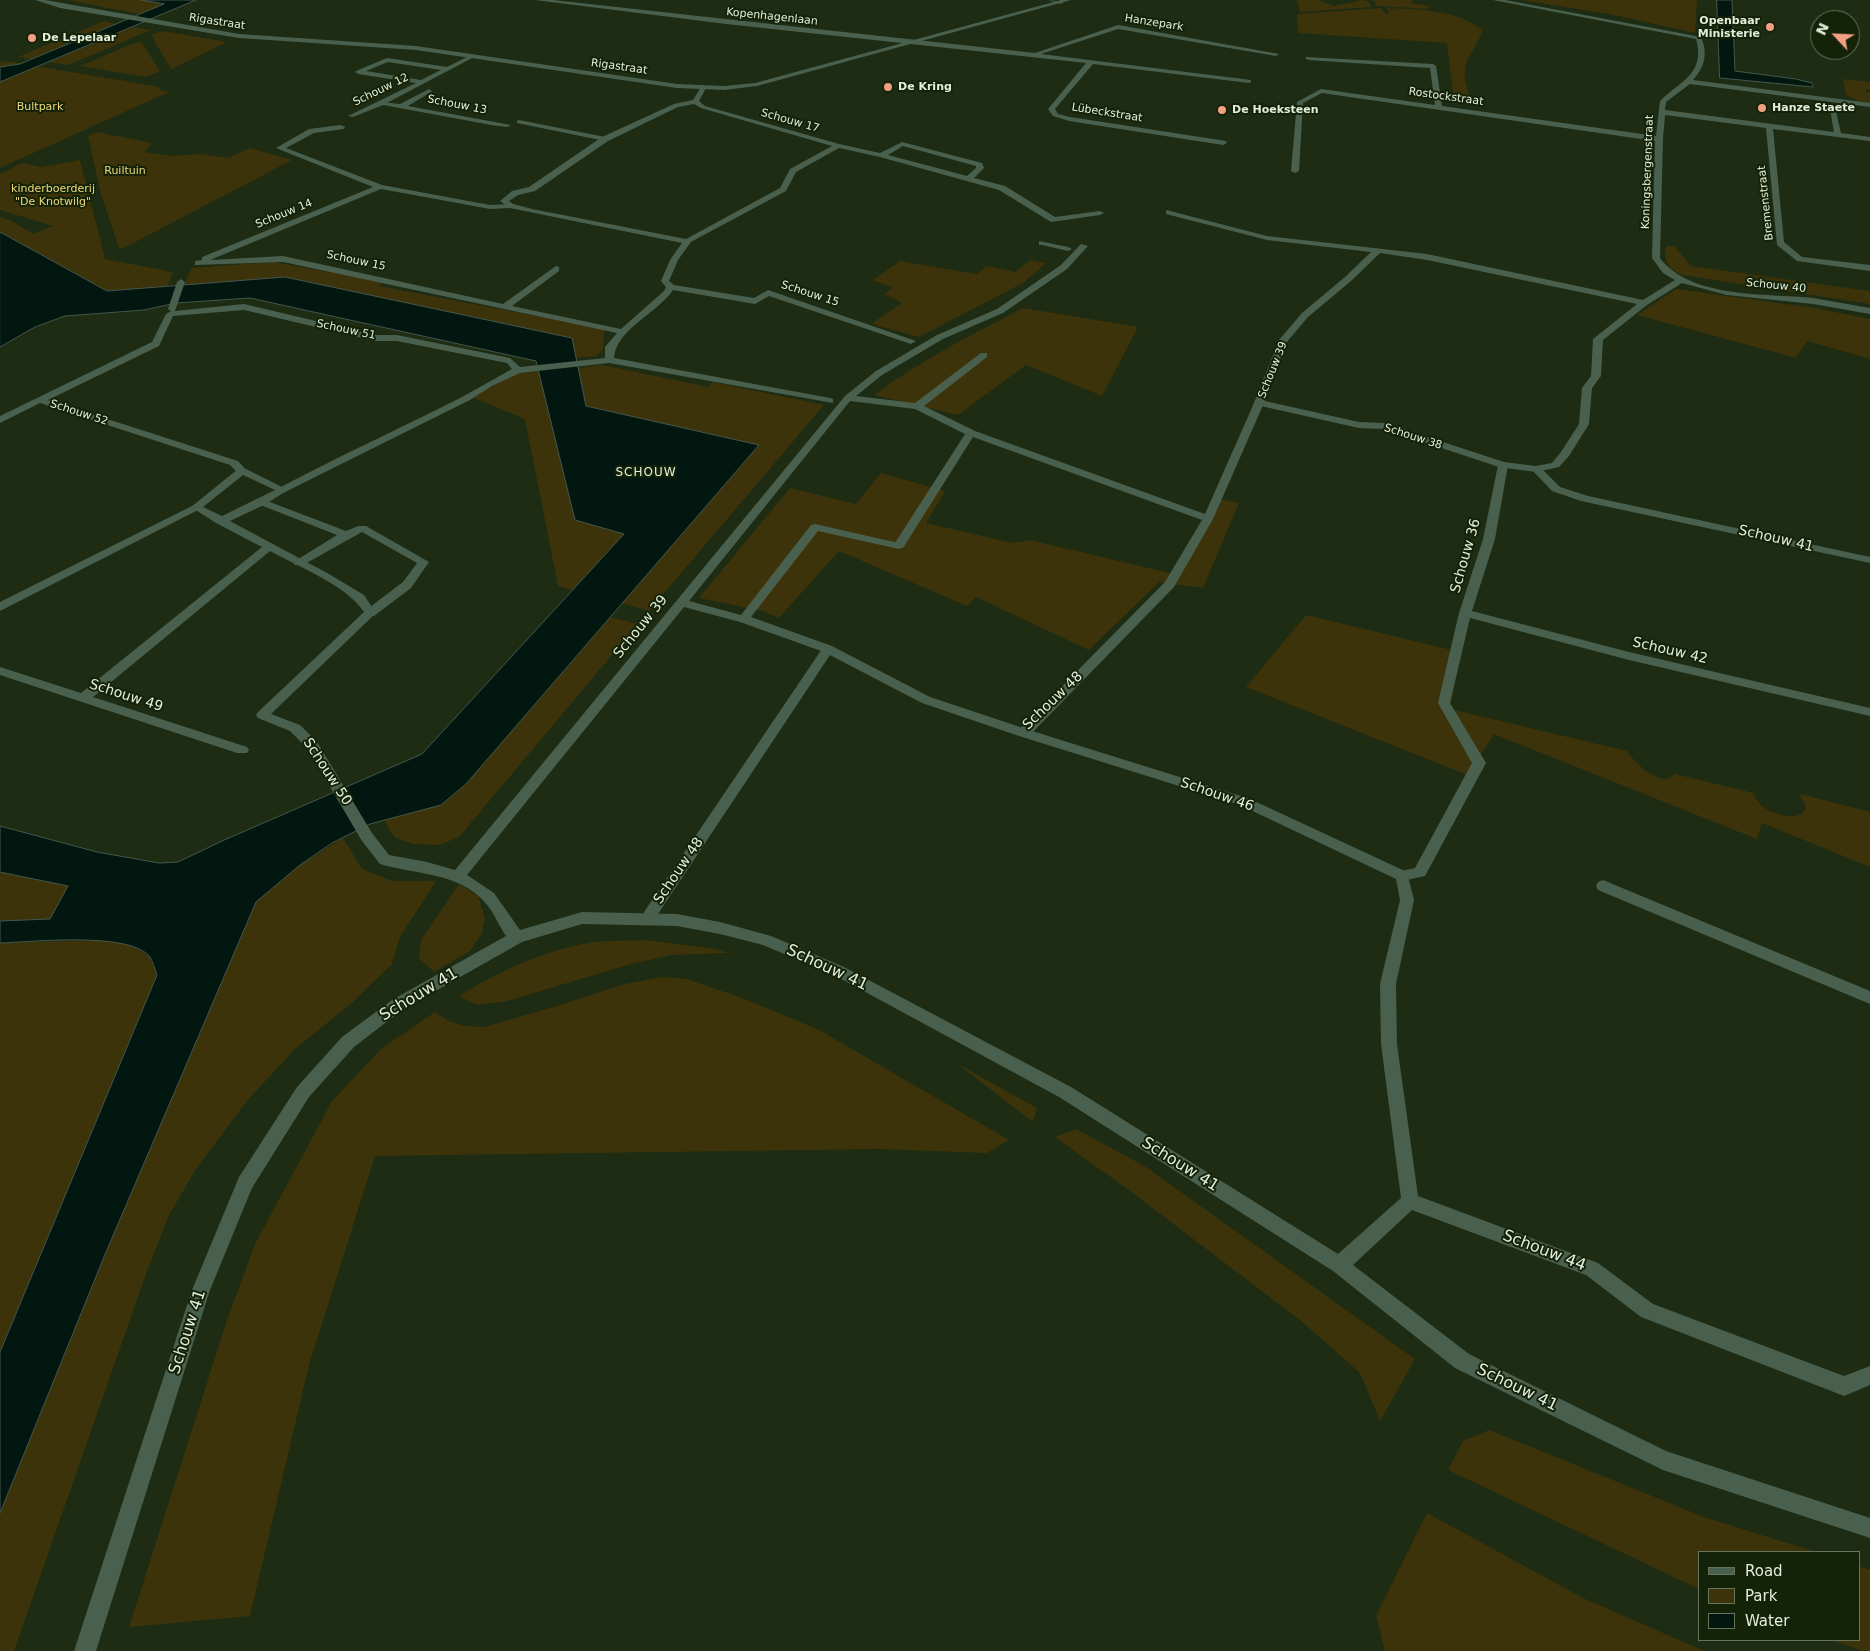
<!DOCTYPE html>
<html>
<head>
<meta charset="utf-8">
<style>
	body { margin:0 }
	#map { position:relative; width:1870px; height:1651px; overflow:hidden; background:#1d2c12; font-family:"DejaVu Sans",sans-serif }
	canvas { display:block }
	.legend { position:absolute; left:1698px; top:1551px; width:162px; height:90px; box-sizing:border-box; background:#142308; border:1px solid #67745d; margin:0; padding:6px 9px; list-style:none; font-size:15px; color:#e3eddc }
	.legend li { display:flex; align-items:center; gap:10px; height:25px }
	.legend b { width:25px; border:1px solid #67745d }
	.north { position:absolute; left:1810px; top:10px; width:50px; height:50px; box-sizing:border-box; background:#142308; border:1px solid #67745d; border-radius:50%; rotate:295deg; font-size:14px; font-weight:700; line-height:20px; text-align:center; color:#e3eddc }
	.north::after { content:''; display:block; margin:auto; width:18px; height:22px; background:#f39f84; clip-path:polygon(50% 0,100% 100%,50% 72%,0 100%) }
</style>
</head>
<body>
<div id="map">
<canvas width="1870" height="1651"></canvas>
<ul class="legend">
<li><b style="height:6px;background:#49604f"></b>Road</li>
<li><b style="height:14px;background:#3c330b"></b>Park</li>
<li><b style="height:14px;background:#011710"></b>Water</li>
</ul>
<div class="north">N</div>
</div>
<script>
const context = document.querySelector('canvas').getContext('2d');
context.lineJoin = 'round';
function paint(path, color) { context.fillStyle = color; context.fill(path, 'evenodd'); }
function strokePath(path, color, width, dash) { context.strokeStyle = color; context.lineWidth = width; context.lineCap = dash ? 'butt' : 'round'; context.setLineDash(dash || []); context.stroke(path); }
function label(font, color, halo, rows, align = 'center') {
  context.font = font + ' "DejaVu Sans",sans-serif'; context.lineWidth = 4; context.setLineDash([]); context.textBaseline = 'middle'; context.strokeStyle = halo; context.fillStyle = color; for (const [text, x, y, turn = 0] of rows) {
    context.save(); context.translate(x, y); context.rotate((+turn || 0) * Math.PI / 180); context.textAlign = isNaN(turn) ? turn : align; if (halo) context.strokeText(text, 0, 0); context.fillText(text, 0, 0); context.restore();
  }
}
const green = new Path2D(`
	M 67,0 L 141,0 L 165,4 L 140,14 Z
	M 1297,0 L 1318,0 L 1334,6 L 1363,0 L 1369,2 L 1372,7 L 1300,12 Z
	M 1370,0 L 1412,0 L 1411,3 L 1430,6 L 1428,9 L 1377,6 L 1374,1 Z
	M 1521,0 L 1697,0 L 1695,33 L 1609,14 Z
	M 1382,8 L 1385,13 L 1389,14 L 1387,8 C 1420,9 1457,10 1483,30 C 1469,65 1458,58 1470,99 L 1454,100 L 1447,43 L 1298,33 L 1297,14 Z
	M 104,21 L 117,24 L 31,59 L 18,57 Z
	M 133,27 L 151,30 L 68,65 L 49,62 Z
	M 162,31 L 227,42 L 171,69 L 151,35 Z
	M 137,42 L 142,43 L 160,71 L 146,77 L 80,66 Z
	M 6,61 L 160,87 L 159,90 L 169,92 L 0,168 L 0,62 Z
	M 1843,79 L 1870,82 L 1870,90 L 1866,89 L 1866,92 L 1870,93 L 1870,103 L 1861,102 L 1846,95 Z
	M 97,132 L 152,143 L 145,152 L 173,156 L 200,154 L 228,158 L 250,148 L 292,160 L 122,249 L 119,248 L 100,191 L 88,136 Z
	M 80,160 L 105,259 L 173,272 L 167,287 L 107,291 L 0,232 L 0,217 L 10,220 L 33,234 L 53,226 L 0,210 L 0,174 L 22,163 L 41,167 Z
	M 1666,246 L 1674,246 L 1691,266 L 1870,291 L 1870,304 L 1682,275 C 1668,268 1663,262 1666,246 Z
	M 1030,260 L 1046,263 L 1023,283 L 919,337 L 871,324 L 902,303 L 885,294 L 892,288 L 873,280 L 900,261 L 977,274 L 986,266 L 1015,272 Z
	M 274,262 L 382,282 L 379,286 L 604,329 L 603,350 L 596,356 L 575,358 L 571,338 L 184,285 L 192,268 Z
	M 1676,289 L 1815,308 L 1870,319 L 1870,359 L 1807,341 L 1796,358 L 1637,315 Z
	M 1023,308 L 1138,327 L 1102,396 L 1026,365 L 958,415 L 874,395 C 921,360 971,335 1023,308 Z
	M 603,365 L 708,387 L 713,382 L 824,405 L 649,611 L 622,603 L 758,445 L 586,406 L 578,368 Z
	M 539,371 L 575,520 L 624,534 L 573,590 L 558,586 L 525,419 L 472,397 L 518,373 Z
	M 881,473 L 945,491 L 926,523 L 1013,543 L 1030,540 L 1178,575 L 1214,498 L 1239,503 L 1203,588 L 1159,582 L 1089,650 L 976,597 L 967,606 L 839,551 L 779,618 L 763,611 L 699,598 L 790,488 L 856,504 Z
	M 1306,615 L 1460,652 L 1450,709 L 1627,751 C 1634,762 1662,790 1675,774 L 1754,793 C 1760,821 1824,825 1800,796 L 1801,794 L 1870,812 L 1870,867 L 1762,823 L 1757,839 L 1494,734 L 1467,775 L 1246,687 Z
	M 610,617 L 638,624 L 459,837 L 440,845 L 413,844 L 394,837 L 384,820 L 402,814 L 466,784 Z
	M 343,838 L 362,869 L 392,881 L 436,881 L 400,937 L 392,964 L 353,1002 L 296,1048 L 246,1102 L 196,1169 L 169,1215 L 146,1274 L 14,1651 L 0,1651 L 0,1513 L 106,1252 L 256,902 L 300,865 Z
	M 0,872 L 68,886 L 50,919 L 0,921 Z
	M 459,884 L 478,896 L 485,918 L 482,933 L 470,951 L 434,972 L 419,958 L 421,940 Z
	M 105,940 L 130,945 L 149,956 L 157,975 L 0,1352 L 0,943 Z
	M 645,940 L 716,949 L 728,953 L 671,955 L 631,964 L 507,1001 L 477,1005 L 459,996 C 501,970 545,950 594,942 C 611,940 628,941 645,940 Z
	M 662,977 L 687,979 L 745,999 L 819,1030 L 1009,1140 L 987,1153 L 879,1149 L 375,1156 L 309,1365 L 250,1616 L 129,1627 L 227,1320 L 255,1244 L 332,1101 L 381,1049 L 435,1012 L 449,1021 L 465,1026 L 484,1027 L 560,1005 L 625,984 Z
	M 956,1063 L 1037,1108 L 1033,1122 Z
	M 1076,1129 L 1146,1167 L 1415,1359 L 1380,1421 L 1360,1373 L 1300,1320 L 1126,1188 L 1055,1137 Z
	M 1489,1430 L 1704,1517 L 1816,1552 L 1699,1552 L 1699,1589 L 1448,1470 L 1463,1441 Z
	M 1427,1513 L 1583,1598 L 1704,1651 L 1385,1651 L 1376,1616 Z
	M 1859,1566 L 1870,1570 L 1870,1651 L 1862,1651 L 1832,1640 L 1859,1640 Z`);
const water = new Path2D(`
	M 141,0 L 196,0 L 0,82 L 0,67 L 20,64 L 164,4 Z
	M 1717,0 L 1732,0 L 1735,71 L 1796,79 L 1812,83 L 1813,87 L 1720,78 Z
	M 0,232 L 107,291 L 285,277 L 572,338 L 586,406 L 759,445 L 466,784 L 441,805 L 370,824 L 332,843 L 300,865 L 256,902 L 106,1252 L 0,1513 L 0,1352 L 157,975 C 155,970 153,962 150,957 C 130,931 31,942 0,943 L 0,921 L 50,919 L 68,886 L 0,872 L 0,826 L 97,852 L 159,863 L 178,862 L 222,841 L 422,754 L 624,534 L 575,520 L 536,361 L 250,298 L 176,303 L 144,310 L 65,316 L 35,327 L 0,347 Z`);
const pedestrian = new Path2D(`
	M 429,89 L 432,91 L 431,92 L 408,106 L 511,125 L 507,127 L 491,125 L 378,104 L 381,102 L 400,104 Z
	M 519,120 L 605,137 L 609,139 L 605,141 L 517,123 L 517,121 Z
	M 341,125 L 345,127 L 344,129 L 314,133 L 286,148 L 382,185 L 490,205 L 510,204 L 514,206 L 510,208 L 490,209 L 381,189 L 210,260 L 283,256 L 503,304 L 556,266 L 559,267 L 559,271 L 512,306 L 621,329 L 664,291 L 666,287 L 661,281 L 670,260 L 684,240 L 687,240 L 691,242 L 678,260 L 669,281 L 674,285 L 754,298 L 768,290 L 916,341 L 911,344 L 908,343 L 769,296 L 755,304 L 673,290 C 658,313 616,329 614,358 L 830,398 L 833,399 L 833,403 L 609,363 L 520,373 L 492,386 L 470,400 L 283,493 L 279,492 L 278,490 L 279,488 C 339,456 401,428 462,397 C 479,388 495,378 512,369 L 507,363 L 397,341 L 375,341 L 244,310 L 173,316 L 159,346 L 48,400 L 238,461 L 247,471 L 246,473 L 238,473 L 230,465 L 40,403 L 0,423 L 0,416 L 152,342 L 166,314 L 171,311 L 168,309 L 177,282 L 181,279 L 185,282 L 175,311 L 244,304 L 375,335 L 397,335 L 510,358 L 520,367 L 605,358 L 605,347 L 617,333 L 283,262 L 195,265 L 195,261 L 202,260 L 202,257 L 373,187 L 276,148 L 309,129 Z
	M 1039,241 L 1068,247 L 1072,249 L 1068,251 L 1042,245 L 1039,245 Z
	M 1259,400 L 1264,403 L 1213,519 L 1174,587 L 1029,736 L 1019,736 L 1018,733 L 1019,730 L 1165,582 L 1202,520 L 973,437 L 903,548 L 895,548 L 893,546 L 967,431 L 975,431 L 1205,514 L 1254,403 Z
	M 1503,462 L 1508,465 L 1495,539 L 1472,611 L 1629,652 L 1870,708 L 1870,716 L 1629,660 L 1470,618 L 1450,703 L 1486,763 L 1425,876 L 1402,881 L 1397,880 L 1395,876 L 1397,872 L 1415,868 L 1472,763 L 1438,703 L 1459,613 L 1483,539 L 1498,465 Z
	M 1536,466 L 1540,467 L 1560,487 L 1588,496 L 1870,557 L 1870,563 L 1581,501 L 1552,491 L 1531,469 Z
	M 262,499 L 346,531 L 358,526 L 366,526 L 429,562 L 411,588 L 374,616 L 366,616 L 364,613 L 366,610 L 403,582 L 417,563 L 362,532 L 303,565 L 295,565 L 293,563 L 295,561 L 337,535 L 258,504 L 257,502 L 258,500 Z
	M 196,504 L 200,505 L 201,507 L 200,509 L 0,611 L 0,602 Z
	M 828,645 L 834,649 L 652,923 L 647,925 L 642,923 L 640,919 L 642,915 L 824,646 Z
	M 1603,880 L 1870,991 L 1870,1004 L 1598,890 L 1596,886 L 1598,882 Z`);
const minor = new Path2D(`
	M 535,0 L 553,0 L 1035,53 L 1118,25 L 1279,54 L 1276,56 L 1118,29 L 1041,54 L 1251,80 L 1251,82 L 1249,83 L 1093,64 L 1055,109 L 1058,114 L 1070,117 L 1226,141 L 1227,143 L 1223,145 L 1069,121 L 1053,116 L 1048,109 L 1086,63 L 726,24 Z
	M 1048,0 L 1064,2 L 1061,4 Z
	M 1493,0 L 1505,0 L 1701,37 C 1708,53 1705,67 1693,80 L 1870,103 L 1870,107 L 1690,84 L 1666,102 L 1665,110 L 1834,132 L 1830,109 L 1835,108 L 1841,133 L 1870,137 L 1870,141 L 1773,129 L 1784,242 L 1802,257 L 1870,265 L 1870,271 L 1797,261 L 1777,245 L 1766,128 L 1665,115 L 1663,139 L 1660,258 C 1691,299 1766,293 1813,298 C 1832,301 1851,305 1870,308 L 1870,314 L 1813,304 L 1727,295 L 1682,283 L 1647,305 L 1603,340 L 1601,376 L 1592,388 L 1589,424 L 1569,456 L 1559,467 L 1536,472 L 1499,467 L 1384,429 L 1359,428 L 1256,405 L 1254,403 L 1279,340 L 1302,313 L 1345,277 L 1371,252 L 1267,240 L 1166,214 L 1166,210 L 1267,236 L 1427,254 L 1643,300 L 1675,280 L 1663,273 L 1652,258 L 1655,141 L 1322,93 L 1303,103 L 1299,171 L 1295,173 L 1291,171 L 1297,102 L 1321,89 L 1435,105 L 1430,68 L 1308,60 L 1305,58 L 1306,57 L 1433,64 L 1436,66 L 1442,106 L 1656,136 L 1660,101 C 1680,81 1706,74 1696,39 ZM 1380,253 L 1427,260 L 1637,304 L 1593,339 L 1591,376 L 1582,388 L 1579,424 L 1561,452 L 1552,463 L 1536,466 L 1504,462 L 1385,423 L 1359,422 L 1265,401 L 1286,343 L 1308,317 L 1351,281 Z
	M 471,55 L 476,56 L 383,105 L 353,117 L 348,116 L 416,83 L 358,74 L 355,72 L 356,71 L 387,58 L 447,67 ZM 388,62 L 441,70 L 421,80 L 366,71 Z
	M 703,86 L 706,88 L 699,101 L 705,106 L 839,144 L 880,153 L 902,142 L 982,163 L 984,168 L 974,178 L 1005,186 L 1055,217 L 1100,211 L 1104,213 L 1100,215 L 1051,222 L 999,190 L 880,157 L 839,148 L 796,172 L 786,191 L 687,244 L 510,208 L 500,201 L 512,191 L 529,187 L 602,137 L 674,104 L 693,100 L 701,87 ZM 694,104 L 701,108 L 832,146 L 790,169 L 780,188 L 686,239 L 532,209 L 513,204 L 509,201 L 518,195 L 535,191 L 608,141 L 678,107 ZM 903,146 L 976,166 L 976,168 L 967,176 L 888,155 Z
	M 1081,244 L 1088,246 L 1067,269 L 1003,313 L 943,339 L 882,375 L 856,396 L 915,403 L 981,353 L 987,353 L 987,357 L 924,406 L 975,431 L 975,435 L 967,435 L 915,409 L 850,401 L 689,601 L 741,615 L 811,525 L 815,524 L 903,544 L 905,546 L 899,549 L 818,531 L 751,617 L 832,646 L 930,697 L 1029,730 L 1250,799 L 1407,872 L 1414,900 L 1396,984 L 1397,1044 L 1418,1196 L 1598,1263 L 1653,1304 L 1844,1376 L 1870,1366 L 1870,1385 L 1844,1396 L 1641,1317 L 1586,1275 L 1412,1210 L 1353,1265 L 1469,1354 L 1666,1451 L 1870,1518 L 1870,1538 L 1663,1470 L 1455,1368 L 1333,1271 L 1059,1097 L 834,975 L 763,945 L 720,934 L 677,926 L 582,924 L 522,942 L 402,1010 L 354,1047 L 309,1097 L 252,1188 L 210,1290 L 96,1651 L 74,1651 L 192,1290 L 239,1177 L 297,1087 L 342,1037 L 392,1000 L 506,936 C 499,926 495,915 488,906 C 462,872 417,875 380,864 L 362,841 L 307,748 L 290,731 L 258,718 L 256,715 L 258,712 L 364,612 C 346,585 299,567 270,551 L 93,697 L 247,747 L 249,750 L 247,753 L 237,753 L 0,675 L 0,667 L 81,693 L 262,547 L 216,523 L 191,507 L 238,469 L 246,469 L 288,490 L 266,504 L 230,521 L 329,574 L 364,595 L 376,613 L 271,714 L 300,725 L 317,742 L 372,833 L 389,855 L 427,862 L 455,870 L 845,396 L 876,371 L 937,335 L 997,309 L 1061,265 ZM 243,475 L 275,490 L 222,516 L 203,507 ZM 684,607 L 740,622 L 824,652 L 922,703 L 1019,736 L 1240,805 L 1396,879 L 1400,900 L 1380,984 L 1381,1044 L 1401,1198 L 1338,1254 L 1071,1087 L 844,967 L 771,936 L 720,922 L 677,914 L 582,912 L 520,930 L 494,893 L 467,875 Z`);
const tertiary = new Path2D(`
	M 35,0 L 45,0 L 239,34 L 416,46 L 677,84 L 724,86 L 755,83 L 1061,0 L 1071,0 L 757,86 L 724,90 L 677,88 L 416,50 L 239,38 L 60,8 Z`);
const markers = [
	[1770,27,5,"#f39f84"],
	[32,38,5,"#f39f84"],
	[888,87,5,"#f39f84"],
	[1762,108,5,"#f39f84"],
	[1222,110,5,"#f39f84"]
];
const farStreetnames = [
	["Kopenhagenlaan",772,17,6],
	["Rigastraat",217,22,9],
	["Hanzepark",1154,23,9],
	["Rigastraat",619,67,8],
	["Schouw 12",381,90,-26],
	["Rostockstraat",1446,97,8],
	["Schouw 13",457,105,11],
	["Lübeckstraat",1107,113,9],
	["Schouw 17",790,121,16],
	["Koningsbergenstraat",1648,172,-88],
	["Bremenstraat",1766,203,-96],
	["Schouw 14",284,214,-22],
	["Schouw 15",356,261,12],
	["Schouw 40",1776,286,6],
	["Schouw 15",810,294,18],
	["Schouw 51",346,330,12],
	["Schouw 39",1273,370,-68],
	["Schouw 52",79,413,18],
	["Schouw 38",1413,437,18]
];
const farPoinames = [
	["Openbaar",1760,21,"right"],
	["Ministerie",1760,34,"right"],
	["De Lepelaar",42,38],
	["De Kring",898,87],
	["Hanze Staete",1772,108],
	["De Hoeksteen",1232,110]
];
const farParknames = [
	["Bultpark",40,107],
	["Ruiltuin",125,171],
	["kinderboerderij",53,189],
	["\"De Knotwilg\"",53,202]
];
const farNeighbourhoodnames = [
	["SCHOUW",646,473]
];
const streetNames = [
	["Schouw 41",1776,539,13],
	["Schouw 36",1466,556,-74],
	["Schouw 39",641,627,-51],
	["Schouw 42",1670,651,13],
	["Schouw 49",126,696,18],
	["Schouw 48",1053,701,-44],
	["Schouw 50",327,772,57],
	["Schouw 46",1217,795,19],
	["Schouw 48",679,871,-56]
];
const nearStreetnames = [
	["Schouw 41",827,968,25],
	["Schouw 41",419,995,-31],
	["Schouw 41",1180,1165,32],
	["Schouw 44",1544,1251,21],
	["Schouw 41",188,1332,-72],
	["Schouw 41",1517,1388,26]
];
paint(green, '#3c330b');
paint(water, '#011710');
strokePath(water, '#45574d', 1);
paint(pedestrian, '#49604f');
paint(minor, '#49604f');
paint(tertiary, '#49604f');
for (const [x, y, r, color] of markers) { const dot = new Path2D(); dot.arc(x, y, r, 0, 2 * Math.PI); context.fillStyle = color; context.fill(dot); strokePath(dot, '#142308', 2); }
label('11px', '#e3eddc', '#142308', farStreetnames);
label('bold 11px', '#e3eddc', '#142308', farPoinames, 'left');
label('11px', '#eed77c', '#142308', farParknames);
context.letterSpacing = '1px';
label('12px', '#e3eddc', '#142308', farNeighbourhoodnames);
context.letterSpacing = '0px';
label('14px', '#e3eddc', '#142308', streetNames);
label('16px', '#e3eddc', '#142308', nearStreetnames);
</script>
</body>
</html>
